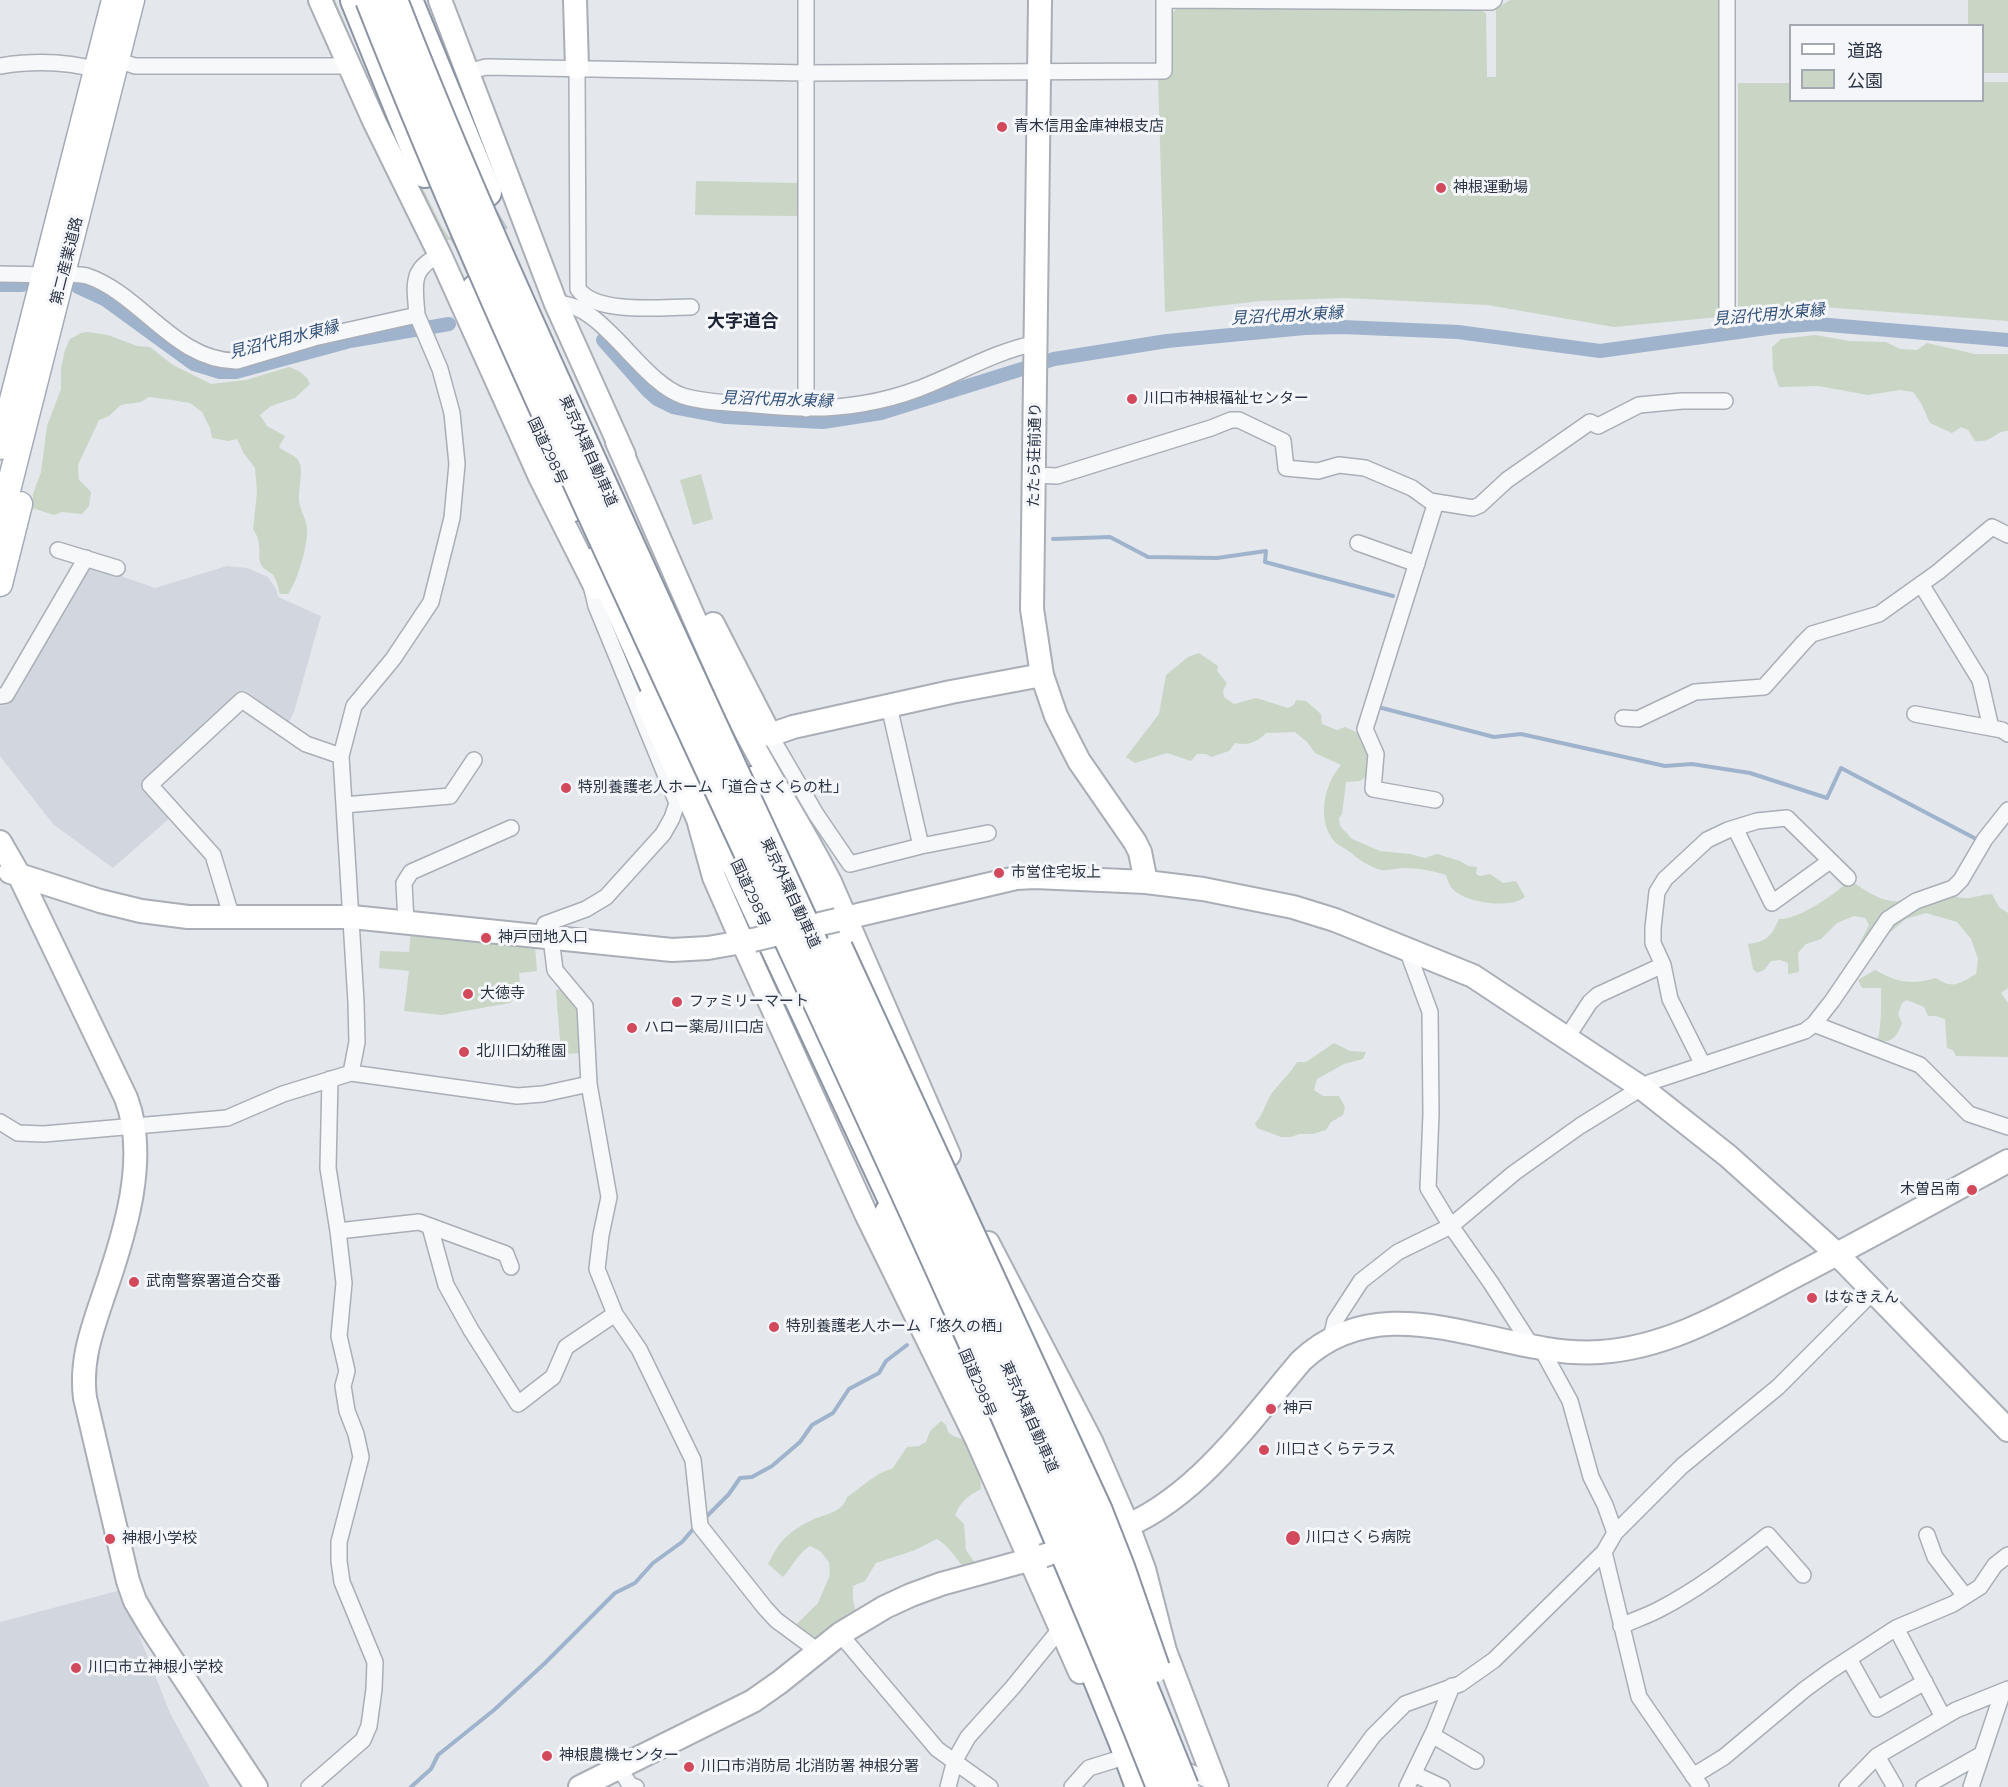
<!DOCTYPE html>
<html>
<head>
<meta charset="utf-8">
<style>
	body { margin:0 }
	#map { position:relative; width:2008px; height:1787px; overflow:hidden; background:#e4e7ec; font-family:Montserrat,"Noto Sans JP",sans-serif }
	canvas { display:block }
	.legend { position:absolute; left:1789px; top:24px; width:195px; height:78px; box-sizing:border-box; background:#f4f6f9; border:2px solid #a4a8b1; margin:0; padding:8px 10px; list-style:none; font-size:18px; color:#2b3445 }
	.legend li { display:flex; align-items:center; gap:12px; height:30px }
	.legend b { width:30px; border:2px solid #a4a8b1 }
</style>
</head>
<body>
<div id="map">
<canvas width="2008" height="1787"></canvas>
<ul class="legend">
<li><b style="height:8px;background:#fff"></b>道路</li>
<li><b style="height:16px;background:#c9d6c5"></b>公園</li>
</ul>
</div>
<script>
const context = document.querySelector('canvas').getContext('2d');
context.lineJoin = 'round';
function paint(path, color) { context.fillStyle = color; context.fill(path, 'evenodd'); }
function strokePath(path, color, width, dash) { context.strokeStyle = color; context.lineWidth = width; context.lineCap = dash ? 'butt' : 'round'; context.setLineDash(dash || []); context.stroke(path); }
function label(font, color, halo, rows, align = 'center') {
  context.font = font + ' Montserrat,"Noto Sans JP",sans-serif'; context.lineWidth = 6; context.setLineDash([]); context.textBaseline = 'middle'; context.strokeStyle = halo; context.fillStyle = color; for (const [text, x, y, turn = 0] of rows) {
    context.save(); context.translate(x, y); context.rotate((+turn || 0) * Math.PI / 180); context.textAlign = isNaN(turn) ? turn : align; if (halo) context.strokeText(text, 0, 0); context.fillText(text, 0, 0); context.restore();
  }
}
const built = new Path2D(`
	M 86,564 L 155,588 L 227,566 L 247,568 L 268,577 L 276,589 L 278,597 L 321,616 L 294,712 L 288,723 L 246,691 L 241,691 L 146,784 L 172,816 L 113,868 L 53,824 L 0,756 L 0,703 L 10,699 Z
	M 121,1590 L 170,1713 L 210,1787 L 0,1787 L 0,1622 Z`);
const green = new Path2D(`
	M 326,0 L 335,0 L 368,78 L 442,227 L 451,240 L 443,240 Z
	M 1510,0 L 1723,0 L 1719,317 L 1614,327 L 1487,305 L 1344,298 L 1260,301 L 1165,312 L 1158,76 L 1170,76 L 1170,16 L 1178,7 L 1478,9 L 1486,13 L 1487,77 L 1496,77 L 1496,9 Z
	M 1968,0 L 2008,0 L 2008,73 L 1983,73 L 1982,26 L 1968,25 Z
	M 1983,82 L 2008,82 L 2008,321 L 1810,306 L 1738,312 L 1738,83 L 1790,83 L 1790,100 L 1982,100 Z
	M 696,181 L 798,183 L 799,216 L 695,215 Z
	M 88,332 L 108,335 L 137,346 L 150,347 L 173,365 L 211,384 L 246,380 L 289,367 L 299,371 L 307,378 L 310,384 L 295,398 L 271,406 L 260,415 L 267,426 L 285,436 L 279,447 C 285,453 298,455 300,464 C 303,473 298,490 299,501 C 300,510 306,518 307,528 C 308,545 298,580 288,594 L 280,594 C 278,588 277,580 273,575 C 271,572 264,570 262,566 C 256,558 264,545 253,529 L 257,492 L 255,468 L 243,452 L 237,439 L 228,441 L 212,438 L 210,428 L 202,412 L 190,403 L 172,400 L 149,397 L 141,402 L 121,405 L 109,416 L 99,420 L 78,465 L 79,480 L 91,492 L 89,506 L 82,514 L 62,512 L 54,515 L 32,508 L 33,494 L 41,472 L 47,426 L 61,389 L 61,368 L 65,350 L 70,339 L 81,333 Z
	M 1815,335 L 1849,341 L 1886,342 L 1900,349 L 1917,350 L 1927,343 L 1975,354 L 2008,354 L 2008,431 C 1994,431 1994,443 1975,441 L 1968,430 L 1961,427 L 1952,433 L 1930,423 L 1921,403 L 1913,392 L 1900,390 L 1868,395 L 1818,386 L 1779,387 L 1773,369 L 1772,347 L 1781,339 Z
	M 701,474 L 713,519 L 693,525 L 680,480 Z
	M 1199,653 L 1218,666 L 1217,671 L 1227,683 L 1223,690 L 1224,697 L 1234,704 L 1256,698 L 1288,708 L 1294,705 L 1296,700 L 1306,701 L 1321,714 L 1322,724 L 1337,730 L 1345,727 L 1360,734 L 1369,752 L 1367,776 L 1360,781 L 1346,782 L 1342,814 L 1339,818 L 1340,826 L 1352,839 L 1380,851 L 1410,854 L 1425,858 L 1437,854 L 1460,861 L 1468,866 L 1477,867 L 1476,874 L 1480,876 L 1490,874 L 1503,883 L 1516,881 L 1525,897 C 1510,909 1471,903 1456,892 C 1450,888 1448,881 1446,875 C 1433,871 1419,868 1405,868 C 1398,868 1389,871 1382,870 C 1371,868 1358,859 1350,852 C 1345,848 1339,846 1335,842 C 1316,821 1324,784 1341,765 L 1315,753 L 1307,742 L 1295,732 L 1266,733 C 1257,742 1249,746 1235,743 L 1229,751 L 1211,757 L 1206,754 L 1197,754 L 1191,761 L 1167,753 L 1135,763 L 1126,757 L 1159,714 L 1166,675 L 1188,657 Z
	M 1850,880 C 1894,912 1898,900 1946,896 C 1954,895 1962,899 1969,898 C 1977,897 1984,894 1992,894 L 1999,907 L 2008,913 L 2008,988 L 2001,993 L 2008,1003 L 2008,1057 L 1956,1056 L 1953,1050 L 1947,1048 L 1945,1019 L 1936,1016 L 1928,1016 L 1924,1007 L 1907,1000 L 1902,1003 L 1898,1014 L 1902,1023 C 1898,1035 1892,1044 1877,1041 C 1882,1028 1881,1003 1881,988 L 1862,988 L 1858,980 L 1875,970 C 1898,983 1911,985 1936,978 C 1953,990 1960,983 1976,974 L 1978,959 L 1971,939 L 1957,922 L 1926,913 L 1906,919 L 1881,940 L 1858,955 L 1856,950 L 1869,925 L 1865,918 L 1854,916 L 1837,923 L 1821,939 L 1806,944 L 1798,953 L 1799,972 L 1788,974 L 1788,963 L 1780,960 L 1771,961 L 1764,970 L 1757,973 L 1753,969 L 1748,944 C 1766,942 1772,936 1779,919 C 1799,920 1835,894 1850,880 Z
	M 411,930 L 535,945 L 537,971 L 519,973 L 521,993 L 510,1003 L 442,1015 L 404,1011 L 409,971 L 379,968 L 380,951 L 409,952 Z
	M 561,989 L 581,1016 L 584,1053 L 561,1054 L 556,990 Z
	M 1334,1043 L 1350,1051 L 1366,1052 L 1363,1059 L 1344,1064 L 1317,1079 L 1314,1090 L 1323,1096 L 1339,1096 L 1345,1107 L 1343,1115 L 1331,1122 L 1326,1130 L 1313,1134 L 1299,1134 L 1291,1137 L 1281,1137 L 1257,1128 L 1255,1123 C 1264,1114 1265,1103 1272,1093 C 1280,1082 1290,1074 1297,1062 L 1306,1062 Z
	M 941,1421 L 946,1425 L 948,1432 L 953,1436 L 962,1439 L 977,1457 C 976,1469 981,1477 981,1489 C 968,1496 961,1501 955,1515 L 964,1524 L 966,1550 L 975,1563 L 968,1571 C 956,1561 951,1547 937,1539 L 915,1550 L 876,1563 L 865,1581 L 853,1586 L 853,1599 L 856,1613 L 818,1646 L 795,1626 L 818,1603 L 830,1575 L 829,1562 L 820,1551 L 810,1546 C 797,1554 793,1566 783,1577 L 768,1564 C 773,1555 778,1544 786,1537 C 793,1530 805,1523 814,1519 C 826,1514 843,1512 847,1497 C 860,1489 878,1471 892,1469 L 907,1447 L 919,1446 L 926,1442 L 930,1431 Z`);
const stream = new Path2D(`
	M 1053,539 L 1110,537 L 1148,557 L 1217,558 L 1266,551 L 1265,562 L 1393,596
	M 1378,707 L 1494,737 L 1521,734 L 1665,766 L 1692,764 L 1750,773 L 1827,798 L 1841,768 L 1980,841
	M 703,1520 L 729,1494 L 740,1478 L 752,1477 L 772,1466 L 800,1442 L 812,1425 L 833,1413 L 849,1389 L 879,1373 L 886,1361 L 907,1345
	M 411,1787 L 431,1769 L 438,1755 L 494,1710 L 544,1664 L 615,1593 L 635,1583 L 653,1563 L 682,1542 L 695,1527`);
const canal = new Path2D(`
	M 0,285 L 22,285
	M 78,287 L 106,300 L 194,364 L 220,372 L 236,372 L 350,341 L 449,324
	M 603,340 L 648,391 L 657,399 L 673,407 L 726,417 L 823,422 L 881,413 L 1054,359 L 1167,341 L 1305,328 L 1342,327 L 1458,332 L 1600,351 L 1775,327 L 1817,324 L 2008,340`);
const secondaryTunnel = new Path2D(`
	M 455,247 L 507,216`);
const street = new Path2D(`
	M 117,60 L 135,66 L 349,66
	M 0,66 C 32,61 66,61 97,70
	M 577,68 L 578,289 C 597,315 661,307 691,307
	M 467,72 L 486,67 L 806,73 L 1164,71 L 1164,0 L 1491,2 L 1494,0
	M 0,274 C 17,274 34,275 51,275 C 63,275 75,273 87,276 C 141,294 176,362 237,361 L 314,338 L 417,315 C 415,286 409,269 440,255
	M 556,304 C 601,300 640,382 683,396 C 702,402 726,403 746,404 C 766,406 786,408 805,408 C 842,409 884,402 918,389 C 958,374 995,351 1037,343
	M 1727,321 L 1727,0
	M 806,409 L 806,0
	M 1034,475 L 1057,476 L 1211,428 L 1231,420 L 1239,420 L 1283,441 L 1286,468 L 1318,471 L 1339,465 L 1365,468 L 1412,488 L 1430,501 L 1473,508 L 1480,505 L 1507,480 L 1590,422 L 1598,426 L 1639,405 L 1682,401 L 1725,401
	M 1358,543 L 1417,564
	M 58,550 L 117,568
	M 1921,584 L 1980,680 L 1991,728
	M 0,696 L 6,695 L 86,558
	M 889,706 L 921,846
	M 1915,714 L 2002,730 L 2008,734
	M 1623,718 L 1638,719 L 1695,692 L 1764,687 L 1804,642 L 1812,634 L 1879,614 L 1938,572 L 1992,527 L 2008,535
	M 761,739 L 770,735 L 816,814 L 850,864 L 921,846 L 988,833
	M 1435,800 L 1373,789 L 1376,754 L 1365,729 L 1436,502
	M 344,805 L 450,796 L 474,760
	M 1735,828 L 1772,903 L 1830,861
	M 232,918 L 213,855 L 150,785 L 242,700 L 306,744 L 341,756
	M 406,922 L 404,883 L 411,872 L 511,828
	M 541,936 L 545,924 L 586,909 L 606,897 L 663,834 L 672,818 L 677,803 L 596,606 L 590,581
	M 551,938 L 555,970 L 585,1006 L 589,1084 L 609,1197 L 601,1235 L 597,1269 L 615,1314 L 639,1349 L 693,1460 L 700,1526 L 765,1608 L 776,1620 L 818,1651
	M 1406,947 L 1430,1012 L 1431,1114 L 1428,1188 L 1451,1226 L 1491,1283 L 1531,1345
	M 1663,965 L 1670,999 L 1703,1065
	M 1814,1024 L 1832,1001 L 1888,919 L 1916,901 L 1953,888 L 1961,880 L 1985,839 L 2008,810
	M 1566,1039 L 1590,1002 L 1598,995 L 1663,965 L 1653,943 L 1653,928 L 1657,892 L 1665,879 L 1707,840 L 1728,830 L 1757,821 L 1787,818 L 1848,878
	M 351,1073 L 357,1042 L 356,1002 L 341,756 L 354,706 L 393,659 L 431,602 L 452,518 L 457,464 L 452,413 L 440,369 L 417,315
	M 0,1122 L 18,1133 L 44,1134 L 227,1118 L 283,1094 L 351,1073 L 517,1096 L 543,1094 L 589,1084
	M 430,1227 L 446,1285 L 471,1330 L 518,1404 L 553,1377 L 566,1347 L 615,1314
	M 338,1231 L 419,1222 L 506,1254 L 511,1267
	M 1331,1338 L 1335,1321 L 1361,1281 L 1398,1252 L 1451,1226 L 1514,1173 L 1580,1126 L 1651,1082 L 1805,1031 L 1814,1024 L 1920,1065 L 1969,1114 L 2008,1127
	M 1541,1348 L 1570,1401 L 1591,1477 L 1605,1505 L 1615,1533
	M 1927,1535 L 1935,1557 L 1965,1596
	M 1604,1552 L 1639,1697 L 1701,1787
	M 1621,1626 C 1634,1620 1647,1616 1660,1609 C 1699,1589 1733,1562 1768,1535 L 1803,1575
	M 1896,1628 L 1943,1717
	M 840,1634 L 937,1749 L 990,1787
	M 1849,1659 L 1877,1709 L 1925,1682
	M 1432,1735 L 1476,1761
	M 1877,1756 L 1895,1787
	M 619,1768 L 630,1785 L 636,1787
	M 1186,1770 L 1216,1784
	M 1414,1774 L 1442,1787
	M 1693,1776 L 1724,1757 L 1804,1690 L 1830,1671 L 1896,1628 L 1953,1604 L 1980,1587 L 1995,1565 L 2008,1555
	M 309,1787 L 363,1740 L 369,1726 L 374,1689 L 375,1662 L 342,1582 L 339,1561 L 339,1542 L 361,1457 L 356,1434 L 347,1411 L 343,1386 L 347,1371 L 339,1336 L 344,1283 L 338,1231 L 328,1168 L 330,1079
	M 948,1787 L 955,1760 L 968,1737 L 1013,1687 L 1061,1628
	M 1072,1787 L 1089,1768 L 1118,1759
	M 1336,1787 L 1373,1736 L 1405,1704 L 1460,1684 L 1494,1660 L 1604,1552 L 1615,1533 L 1682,1466 L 1778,1387 L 1874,1291
	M 1407,1787 L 1434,1731 L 1452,1686
	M 1847,1787 L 1877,1756 L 1956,1710 L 2008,1689
	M 1924,1787 L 1982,1754
	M 1971,1787 L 2003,1691`);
const secondary = new Path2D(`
	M 320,0 L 374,121 L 440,255 L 540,477 L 596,588
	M 440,0 L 556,304 L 624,455
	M 575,0 L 577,68
	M 1040,0 L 1032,609 L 1042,675 L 1056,716 L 1079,761 L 1135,842 L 1140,852 L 1146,882
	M 617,442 C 658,534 697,627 739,718 C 766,774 802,826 830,882 L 949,1155
	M 713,624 L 770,735 L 793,727 L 951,692 L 1042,675
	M 646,701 L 698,819 L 714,877 L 743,943 L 866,1214 L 977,1440 L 1080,1672
	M 0,842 L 19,875 L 126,1098 C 149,1157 125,1233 105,1291 C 93,1327 80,1359 85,1398 L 128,1581 L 135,1601 L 151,1628 L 256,1787
	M 10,872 L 100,901 L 141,911 L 188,917 L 352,917 L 672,950 L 708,948 L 753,940
	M 837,920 L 1016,878 L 1035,877 L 1146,882 L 1203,889 L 1293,907 L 1335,920 L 1473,976 L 1642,1088 L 1728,1156 L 1837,1254 L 2008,1430
	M 988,1243 L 1091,1441 L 1128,1526 L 1144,1569 L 1165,1651 L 1217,1787
	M 1114,1531 C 1193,1503 1248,1423 1301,1361 C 1388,1279 1501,1359 1600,1352 C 1673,1347 1734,1308 1797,1275 C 1868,1238 1938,1199 2008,1161
	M 580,1787 L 753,1701 L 780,1682 L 840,1634 L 885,1607 L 911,1595 L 941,1584 L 1043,1556`);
const primary = new Path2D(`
	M 0,447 L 114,0
	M 0,522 L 132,0
	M 0,584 L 20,504`);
const highway = new Path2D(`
	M 355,0 L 425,173
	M 408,0 L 487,192
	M 476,289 L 573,507
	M 598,560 L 706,800 L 905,1226
	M 752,781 L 838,948
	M 889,1213 L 982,1406
	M 993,1422 L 1123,1741 L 1140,1787`);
const secondaryBridge = new Path2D(`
	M 753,940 L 837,920
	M 1043,1556 L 1077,1544`);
const highwayBridge = new Path2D(`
	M 370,0 C 450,204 541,404 633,603 C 813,996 1002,1385 1161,1787
	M 393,0 C 466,189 552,373 636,558 C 822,966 1017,1370 1184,1787
	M 838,948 L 1098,1511 L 1120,1567 L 1155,1668`);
const markers = [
	[1002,127,6,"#d1495b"],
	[1441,188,6,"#d1495b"],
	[1132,399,6,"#d1495b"],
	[566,788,6,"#d1495b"],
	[999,873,6,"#d1495b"],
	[486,938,6,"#d1495b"],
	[468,994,6,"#d1495b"],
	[677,1002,6,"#d1495b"],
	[632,1028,6,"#d1495b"],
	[464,1052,6,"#d1495b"],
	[1972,1190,6,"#d1495b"],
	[134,1282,6,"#d1495b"],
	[1812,1298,6,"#d1495b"],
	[774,1327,6,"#d1495b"],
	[1271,1409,6,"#d1495b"],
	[1264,1450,6,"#d1495b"],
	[1293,1538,8,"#d1495b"],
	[110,1539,6,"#d1495b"],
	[76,1668,6,"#d1495b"],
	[547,1756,6,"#d1495b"],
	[689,1767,6,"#d1495b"]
];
const poiNames = [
	["青木信用金庫神根支店",1014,127],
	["神根運動場",1453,188],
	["川口市神根福祉センター",1144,399],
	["特別養護老人ホーム「道合さくらの杜」",578,788],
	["市営住宅坂上",1011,873],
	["神戸団地入口",498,938],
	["大徳寺",480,994],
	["ファミリーマート",689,1002],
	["ハロー薬局川口店",644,1028],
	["北川口幼稚園",476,1052],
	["木曽呂南",1960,1190,"right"],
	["武南警察署道合交番",146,1282],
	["はなきえん",1824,1298],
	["特別養護老人ホーム「悠久の栖」",786,1327],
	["神戸",1283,1409],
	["川口さくらテラス",1276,1450],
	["川口さくら病院",1306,1538],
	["神根小学校",122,1539],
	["川口市立神根小学校",88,1668],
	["神根農機センター",559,1756],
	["川口市消防局 北消防署 神根分署",701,1767]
];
const streetNames = [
	["第二産業道路",67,261,-76],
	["国道298号",547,451,65],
	["東京外環自動車道",588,451,66],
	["たたら荘前通り",1035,455,-89],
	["国道298号",750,893,65],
	["東京外環自動車道",790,893,65],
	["国道298号",977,1383,67],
	["東京外環自動車道",1029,1417,66]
];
const waterNames = [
	["見沼代用水東縁",1769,315,-5],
	["見沼代用水東縁",1287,316,-3],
	["見沼代用水東縁",284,340,-14],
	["見沼代用水東縁",777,400,2]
];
const quarterNames = [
	["大字道合",743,322]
];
paint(built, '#d2d6de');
paint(green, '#c9d6c5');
strokePath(stream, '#9fb4cc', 4);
strokePath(canal, '#9fb4cc', 14);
strokePath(secondaryTunnel, '#bfc3cb', 22, [22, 11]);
strokePath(street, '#a9aeb7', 18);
strokePath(secondary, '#a9aeb7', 26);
strokePath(primary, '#a3abb8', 27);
strokePath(highway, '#8b94a3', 32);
strokePath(street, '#f7f8fa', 15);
strokePath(secondary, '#fff', 22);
strokePath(primary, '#fff', 24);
strokePath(highway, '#fff', 28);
strokePath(secondaryBridge, '#a9aeb7', 26, []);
strokePath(highwayBridge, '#8b94a3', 32, []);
strokePath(secondaryBridge, '#fff', 22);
strokePath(highwayBridge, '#fff', 28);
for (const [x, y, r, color] of markers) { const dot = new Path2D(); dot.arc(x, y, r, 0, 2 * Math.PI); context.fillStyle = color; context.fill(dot); strokePath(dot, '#f4f6f9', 2); }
label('15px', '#2b3445', '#f4f6f9', poiNames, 'left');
label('15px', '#2b3445', '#f4f6f9', streetNames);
label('italic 16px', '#34527a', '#f4f6f9', waterNames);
label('bold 18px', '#1d2536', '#f4f6f9', quarterNames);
</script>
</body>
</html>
